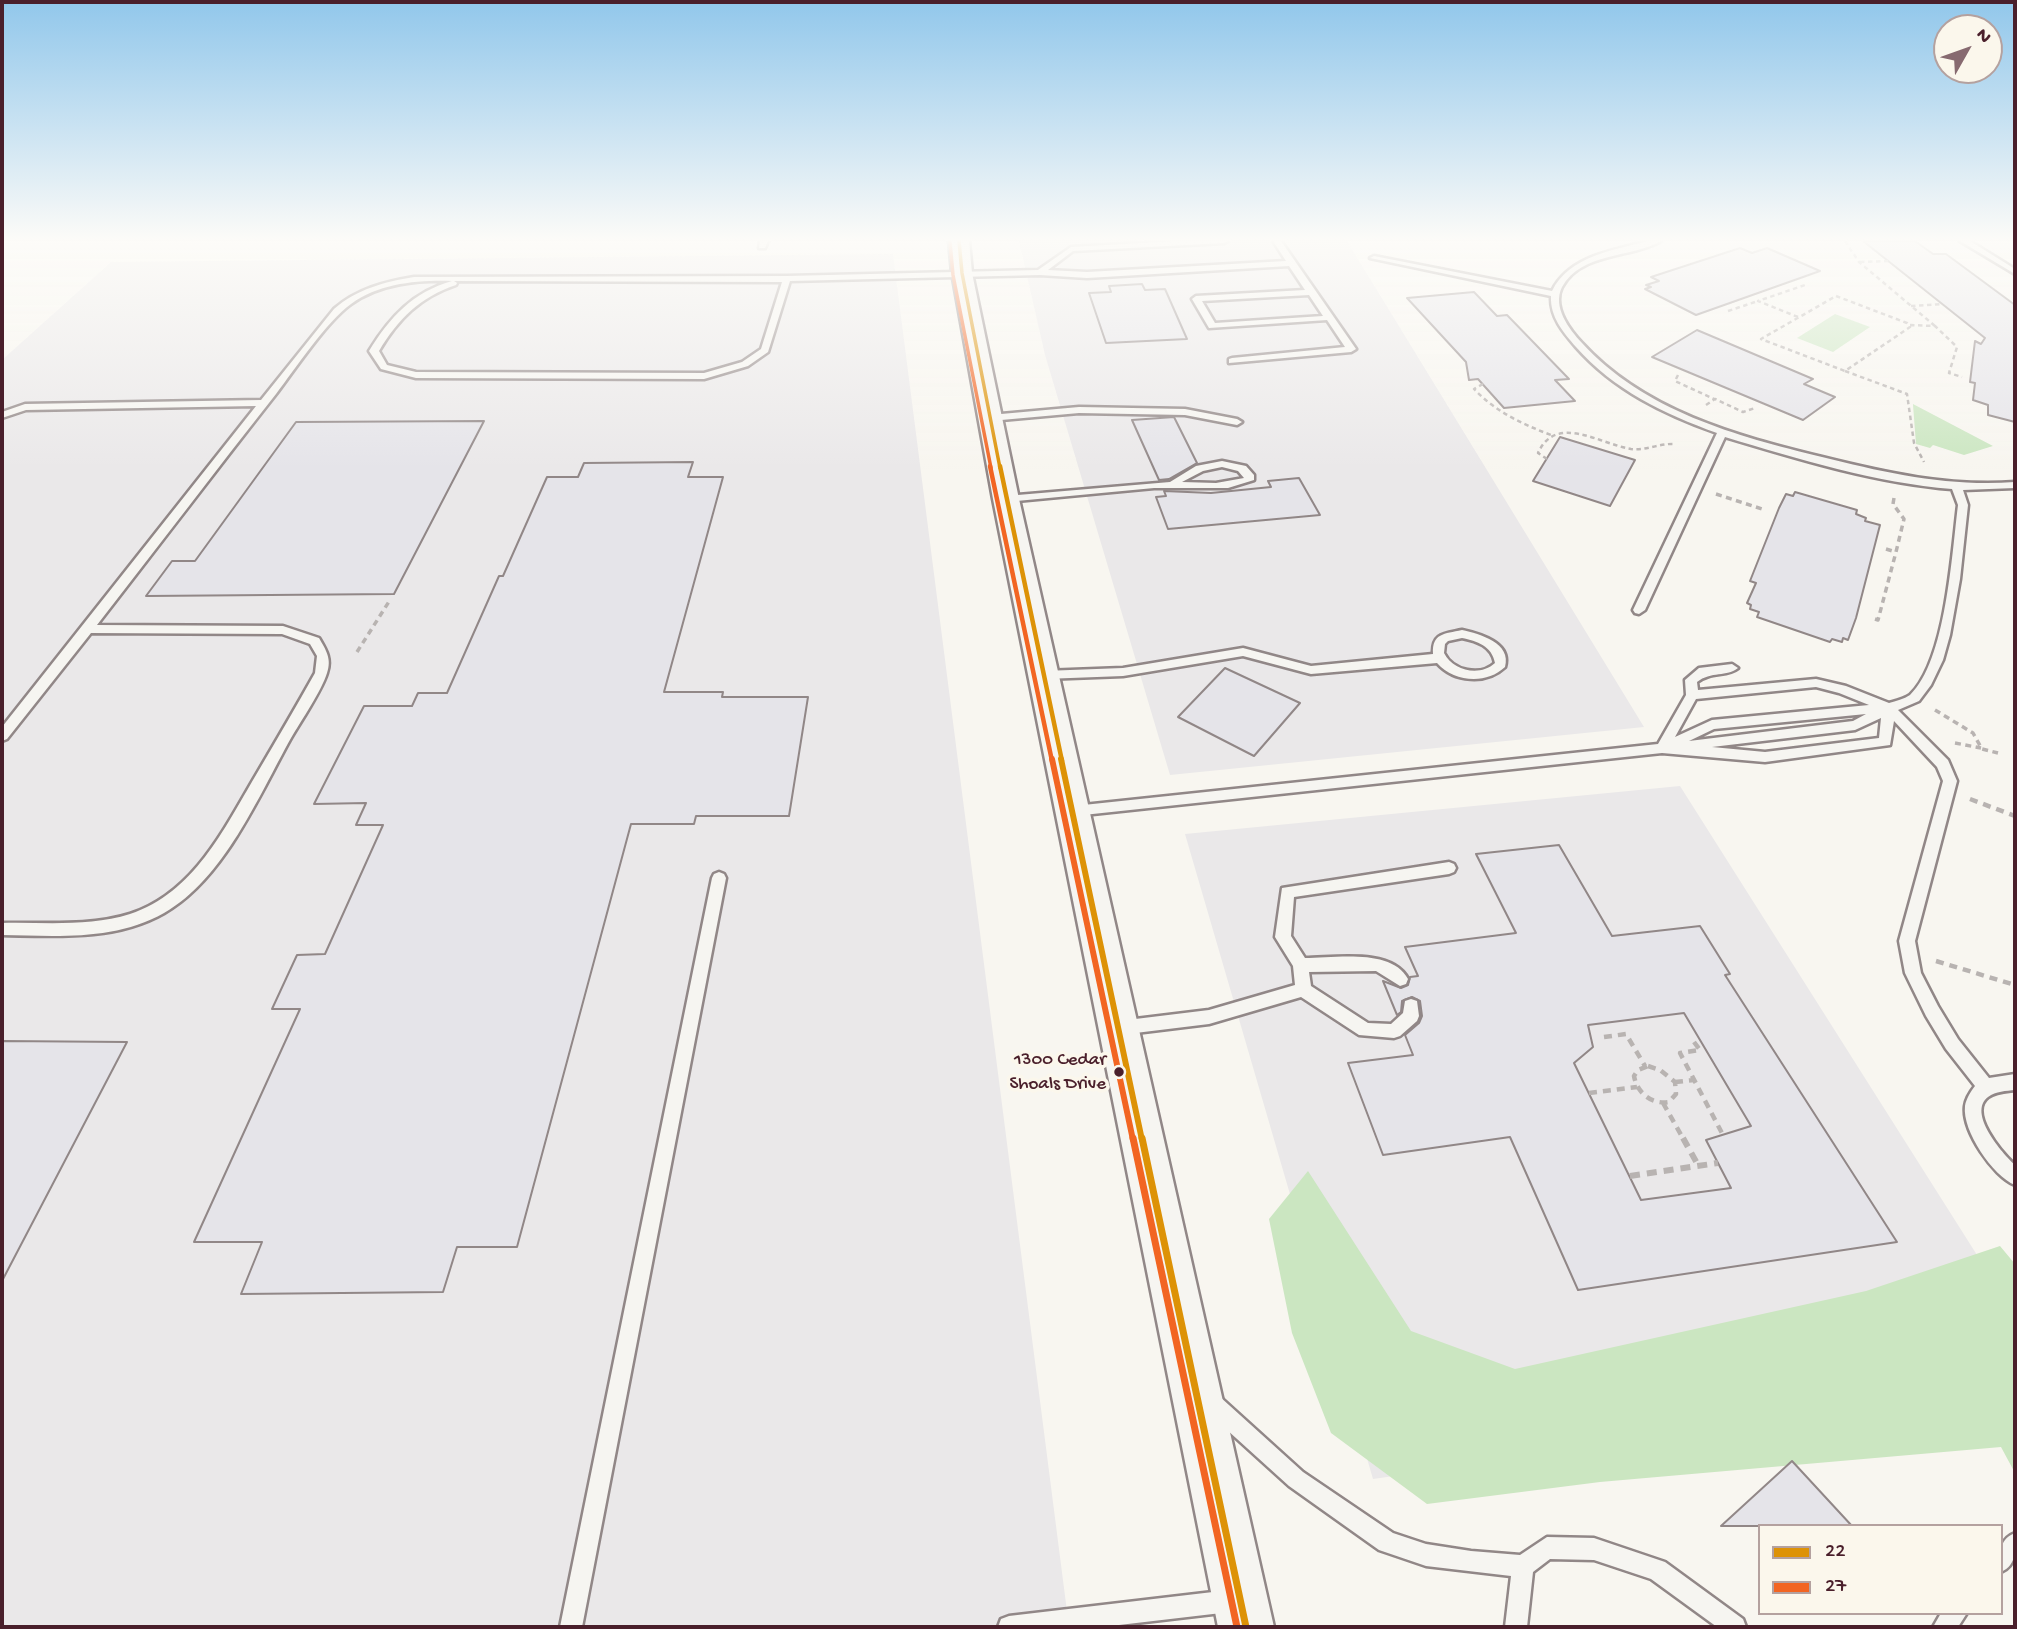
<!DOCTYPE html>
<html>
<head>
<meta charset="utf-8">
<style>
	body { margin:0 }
	#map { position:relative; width:2017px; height:1629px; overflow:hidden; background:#f8f6f0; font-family:"Gochi Hand",sans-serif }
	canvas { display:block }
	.frame { position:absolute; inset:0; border:4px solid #4a1f2b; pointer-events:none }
	.legend { position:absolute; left:1758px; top:1524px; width:245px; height:91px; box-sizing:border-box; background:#fbf7ec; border:2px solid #b4a19f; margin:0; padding:9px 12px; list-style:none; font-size:21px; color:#4a1f2b }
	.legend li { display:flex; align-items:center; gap:14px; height:35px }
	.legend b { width:35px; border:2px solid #b4a19f }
	.north { position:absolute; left:1933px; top:14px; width:70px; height:70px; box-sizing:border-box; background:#fbf7ec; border:2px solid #b4a19f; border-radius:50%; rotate:50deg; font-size:19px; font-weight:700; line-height:28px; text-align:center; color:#4a1f2b }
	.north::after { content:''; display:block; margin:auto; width:24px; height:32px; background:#876a70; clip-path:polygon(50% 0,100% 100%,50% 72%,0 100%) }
</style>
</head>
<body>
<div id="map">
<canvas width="2017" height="1629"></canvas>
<div class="frame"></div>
<ul class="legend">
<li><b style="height:9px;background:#dd9206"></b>22</li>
<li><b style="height:9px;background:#f26522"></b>27</li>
</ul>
<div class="north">N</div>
</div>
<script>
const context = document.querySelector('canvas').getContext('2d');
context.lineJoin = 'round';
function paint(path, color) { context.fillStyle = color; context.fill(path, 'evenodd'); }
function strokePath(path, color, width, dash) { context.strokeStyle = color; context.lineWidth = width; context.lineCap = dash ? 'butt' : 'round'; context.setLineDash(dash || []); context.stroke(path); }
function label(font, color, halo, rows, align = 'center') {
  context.font = font + ' "Gochi Hand",sans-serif'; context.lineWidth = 7; context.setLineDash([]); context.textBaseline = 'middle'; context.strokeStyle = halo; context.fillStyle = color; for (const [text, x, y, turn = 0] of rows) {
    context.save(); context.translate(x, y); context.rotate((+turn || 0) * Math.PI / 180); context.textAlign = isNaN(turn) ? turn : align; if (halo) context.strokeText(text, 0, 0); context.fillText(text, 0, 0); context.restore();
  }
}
const built = new Path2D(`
	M 1019,241 L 1347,241 L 1644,727 L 1170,775 L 1045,355 Z
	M 893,254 L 1069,1627 L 2,1627 L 2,360 L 111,262 Z
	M 1680,786 L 2015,1315 L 2015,1387 L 1373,1479 L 1185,834 Z`);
const green = new Path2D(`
	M 1835,314 L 1870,327 L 1833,352 L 1797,338 Z
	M 1913,405 L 1913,404 L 1993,446 L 1964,455 L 1933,445 L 1930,448 L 1916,444 Z
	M 1308,1171 L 1411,1331 L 1515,1369 L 1866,1291 L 2000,1246 L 2015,1264 L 2015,1473 L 2001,1447 L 1600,1482 L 1427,1504 L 1331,1433 L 1292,1333 L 1269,1219 Z`);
const building = new Path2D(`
	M 1863,241 L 1915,241 L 1933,254 L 1946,254 L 2015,305 L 2015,422 L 1988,415 L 1988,405 L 1973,400 L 1975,383 L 1970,382 L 1975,341 L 1981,344 L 1985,338 Z
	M 1740,248 L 1752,253 L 1767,248 L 1820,271 L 1696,315 L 1645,289 L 1651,287 L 1646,285 L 1659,281 L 1651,277 Z
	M 1142,284 L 1145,290 L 1165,289 L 1187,339 L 1106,343 L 1089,293 L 1111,292 L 1109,286 Z
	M 1474,292 L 1497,316 L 1507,315 L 1569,379 L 1555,380 L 1575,401 L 1504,408 L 1478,379 L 1469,380 L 1466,362 L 1407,298 Z
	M 1697,330 L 1813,379 L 1804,384 L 1835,397 L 1803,420 L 1652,357 Z
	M 1174,417 L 1197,463 L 1169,479 L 1159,480 L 1132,420 Z
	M 484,421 L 394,594 L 146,596 L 172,561 L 195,561 L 296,422 Z
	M 1560,437 L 1635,460 L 1610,506 L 1533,481 Z
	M 693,462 L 688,477 L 723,477 L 664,692 L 723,692 L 722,697 L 808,697 L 789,816 L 696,816 L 694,824 L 631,824 L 517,1247 L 457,1247 L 443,1292 L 241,1294 L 262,1242 L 194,1242 L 300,1009 L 272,1009 L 297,955 L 325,954 L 383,825 L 356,825 L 366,803 L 314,804 L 364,706 L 412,706 L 418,693 L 447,693 L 499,576 L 503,576 L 547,477 L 578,477 L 584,463 Z
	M 1299,478 L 1320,515 L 1168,529 L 1156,497 L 1166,496 L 1164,491 L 1211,493 L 1271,487 L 1268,481 Z
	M 1795,492 L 1857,510 L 1856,514 L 1866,518 L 1865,521 L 1880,525 L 1856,618 L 1848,640 L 1843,638 L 1842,642 L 1832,639 L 1830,642 L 1757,617 L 1759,612 L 1750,609 L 1751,605 L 1747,603 L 1756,583 L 1750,581 L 1779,508 L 1786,494 L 1793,496 Z
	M 1225,668 L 1300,703 L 1254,756 L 1178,717 Z
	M 1559,845 L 1612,936 L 1700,926 L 1730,974 L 1725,975 L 1897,1242 L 1578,1290 L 1510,1137 L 1383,1155 L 1348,1063 L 1413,1055 L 1405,1035 L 1419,1023 L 1422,1016 L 1420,1001 L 1412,997 L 1402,1001 L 1401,1012 L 1397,1015 L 1383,981 L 1401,988 L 1408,985 L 1410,977 L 1418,976 L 1405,947 L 1516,933 L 1476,854 ZM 1684,1013 L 1751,1126 L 1706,1140 L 1731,1188 L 1641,1200 L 1574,1063 L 1593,1047 L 1588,1025 Z
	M 2,1041 L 127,1042 L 2,1281 Z
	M 1792,1461 L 1852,1526 L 1721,1526 Z`);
const pathFar3 = new Path2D(`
	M 1845,241 L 1859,262 L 1935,326
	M 1860,262 L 1888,261
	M 1836,296 L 1907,323 L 1910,327 L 1845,371 L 1761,339 Z
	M 1911,306 L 1942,304
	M 1728,311 L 1758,301
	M 1798,317 L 1758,301 L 1808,284
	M 1910,325 L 1935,326 L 1957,347 L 1949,373 L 1962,377
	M 1845,371 L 1907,394 L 1914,443 L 1924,462
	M 1678,375 L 1675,381 L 1714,399
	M 1483,384 L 1474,389 C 1496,412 1522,424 1551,435
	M 1706,405 L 1715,399 L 1743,412 L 1755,408
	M 1547,459 L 1538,453 C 1556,413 1600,444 1631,449 C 1646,451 1660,443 1675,444`);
const pathFar2 = new Path2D(`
	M 1716,494 L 1762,509
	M 1886,549 L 1896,552 L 1904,519 L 1893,504 L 1894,498
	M 1875,619 L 1878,620 L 1896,552
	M 357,652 L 390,600
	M 1935,710 L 1973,733 L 1982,749 L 1998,753
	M 1955,743 L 1981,748`);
const pathFar1 = new Path2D(`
	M 1970,799 L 2015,816
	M 1936,961 L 2015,985
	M 1604,1037 L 1626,1034 L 1645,1066
	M 1694,1042 L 1700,1050 L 1680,1053 L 1723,1135
	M 1648,1066 L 1660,1070 L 1675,1082 L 1676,1094 L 1669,1102 C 1652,1105 1637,1093 1634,1076 L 1638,1070 Z
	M 1675,1082 L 1694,1080
	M 1589,1093 L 1637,1087
	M 1663,1103 L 1684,1140`);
const path = new Path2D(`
	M 1683,1138 L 1698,1165
	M 1630,1176 L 1718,1163`);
const service = new Path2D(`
	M 760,241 L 768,241 L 765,248 L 759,248 Z
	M 1176,241 L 1228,241 L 1224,243 L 1073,251 L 1048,270 L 1087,272 L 1286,261 L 1273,241 L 1281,241 L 1356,349 L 1351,352 L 1229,363 L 1229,359 L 1232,358 L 1345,347 L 1327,320 L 1209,328 L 1192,299 L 1196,296 L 1305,290 L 1289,266 L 1087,278 L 1040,275 L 790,281 L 768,352 L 748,366 L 704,379 L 416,378 L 381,369 L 369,351 C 390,317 413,292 452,281 C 418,280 380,283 351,304 C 327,321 295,369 276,394 C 216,470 157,548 97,625 L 283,626 L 319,638 C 326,650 332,659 327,673 C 322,690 301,721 291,738 C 258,797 224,879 164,913 C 115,941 56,936 2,935 L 2,923 C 44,922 89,927 130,914 C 194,893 224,829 256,775 C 276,741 296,707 315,673 L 317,656 L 310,644 L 282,634 L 91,633 L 7,739 L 2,741 L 2,727 L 256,406 L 26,410 L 2,418 L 2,412 L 25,404 L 261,400 L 334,309 C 357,289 384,282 414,277 L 787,276 L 1038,270 L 1071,247 ZM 454,281 L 782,282 L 761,349 L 742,362 L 704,373 L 416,372 L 387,365 L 379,351 C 398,319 420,297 456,285 L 457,283 ZM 1309,295 L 1323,316 L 1215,323 L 1202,301 Z
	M 1648,241 L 1661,241 C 1632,258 1581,252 1562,287 C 1552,307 1569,329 1582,343 C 1644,411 1736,436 1822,457 C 1886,473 1949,487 2015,482 L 2015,488 L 1963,490 L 1968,505 L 1960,579 L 1950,635 L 1943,660 L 1931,685 L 1919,701 L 1898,710 L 1948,760 L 1957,781 L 1915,941 L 1921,973 L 1938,1006 L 1958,1039 L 1989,1078 L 2015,1074 L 2015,1090 C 2006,1091 1996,1091 1988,1097 C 1967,1113 2002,1153 2015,1165 L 2015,1185 C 1993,1176 1962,1131 1965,1106 C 1966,1099 1971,1091 1975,1086 L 1946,1049 L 1926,1016 L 1905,973 L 1899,941 L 1943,781 L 1937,767 L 1894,721 L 1890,745 L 1765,762 L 1662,753 L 1074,816 L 1069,815 L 1067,811 L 1069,807 L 1074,806 L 1658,744 L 1686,695 L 1685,680 L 1699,668 L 1732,664 L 1738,668 C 1727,677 1711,671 1697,682 L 1698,690 L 1816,679 L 1846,686 L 1889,703 C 1896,701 1904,699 1910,695 C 1946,661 1952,553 1958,505 L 1952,489 C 1876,483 1798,459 1725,437 L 1645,610 L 1639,614 L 1635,613 L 1633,610 L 1717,433 C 1664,414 1614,390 1576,347 C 1563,332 1550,317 1551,296 L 1370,258 L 1374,256 L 1552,291 C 1569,256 1614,250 1648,241 ZM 1816,687 L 1839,693 L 1869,705 L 1712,720 L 1675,737 L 1696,699 ZM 1866,714 L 1853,721 L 1689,741 L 1714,729 ZM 1881,718 L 1879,738 L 1765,752 L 1712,747 L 1855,730 Z
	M 1960,241 L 1970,241 L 2015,269 L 2015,274 Z
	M 1079,407 L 1185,409 L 1237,419 L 1242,422 L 1237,425 L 1185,415 L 1079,413 L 990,421 L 985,418 L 990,415 Z
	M 1222,461 L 1246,466 L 1254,475 L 1254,480 L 1228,488 L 1154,488 L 1006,502 L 1001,499 L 1006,496 L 1170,482 L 1196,466 ZM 1222,467 L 1238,471 L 1244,478 L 1216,483 L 1182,482 L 1203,471 Z
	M 1462,630 C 1480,634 1512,643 1505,667 C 1486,685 1454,682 1437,663 L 1311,674 L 1243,656 L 1123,676 L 1044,679 L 1038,675 L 1044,671 L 1123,668 L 1243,648 L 1311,666 L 1433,654 C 1432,633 1444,634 1462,630 ZM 1462,638 C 1477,641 1492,646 1495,663 C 1480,677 1453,671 1444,653 L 1445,644 L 1448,641 Z
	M 1449,862 L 1454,864 L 1456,868 L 1454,872 L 1449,874 L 1294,897 L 1291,936 L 1305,958 C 1335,958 1392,948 1408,979 L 1406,984 L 1400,986 L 1376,971 L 1309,972 L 1311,986 L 1368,1023 L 1391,1024 L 1403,1013 L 1405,1001 L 1411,999 L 1417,1001 L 1419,1016 L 1417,1021 L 1400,1036 L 1394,1038 L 1359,1035 L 1301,997 L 1209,1024 L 1119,1035 L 1113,1033 L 1111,1028 L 1113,1023 L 1119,1021 L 1209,1010 L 1295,985 L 1293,966 L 1275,937 L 1282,888 Z
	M 719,872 L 724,874 L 726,878 L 582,1627 L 560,1627 L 712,878 L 714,874 Z
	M 1212,1393 L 1219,1396 L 1303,1472 L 1393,1533 L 1426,1544 L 1471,1551 L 1520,1555 L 1547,1537 L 1594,1538 L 1665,1562 L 1743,1619 L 1746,1627 L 1717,1627 L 1651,1579 L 1594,1560 L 1550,1559 L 1533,1572 L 1527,1627 L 1505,1627 L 1511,1576 L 1426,1566 L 1379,1550 L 1289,1486 L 1205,1410 L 1202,1403 L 1205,1396 Z
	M 2015,1533 C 2016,1549 2017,1565 2001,1572 C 2001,1555 1997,1540 2015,1533 Z
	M 1230,1590 L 1238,1593 L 1241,1601 L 1238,1609 L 1230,1612 L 1102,1627 L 998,1627 L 1001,1619 L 1009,1616 Z
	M 1941,1613 L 1967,1613 L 1958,1627 L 1933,1627 Z`);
const tertiary = new Path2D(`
	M 949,241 L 969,241 L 972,273 L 1019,499 L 1274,1627 L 1218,1627 L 993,499 L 952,273 Z`);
const bus1Far3 = new Path2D(`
	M 959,241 L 962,273 L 1000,468`);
const bus1Far2 = new Path2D(`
	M 1000,466 L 1062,761`);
const bus1Far1 = new Path2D(`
	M 1061,759 L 1142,1140`);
const bus1 = new Path2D(`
	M 1142,1138 L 1246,1627`);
const bus2Far3 = new Path2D(`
	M 950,242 L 953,275 L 991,468`);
const bus2Far2 = new Path2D(`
	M 990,466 L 1052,761`);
const bus2Far1 = new Path2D(`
	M 1052,759 L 1133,1140`);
const bus2 = new Path2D(`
	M 1133,1138 L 1237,1627`);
const markers = [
	[1119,1072,6,"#4a1f2b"]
];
const busNames = [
	["1300 Cedar",1106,1061],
	["Shoals Drive",1106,1085]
];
paint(built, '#eae8e9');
paint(green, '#cbe6c1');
paint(building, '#e5e4e9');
strokePath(building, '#918787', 2);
strokePath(service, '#918787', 5);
strokePath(tertiary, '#918787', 5);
strokePath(pathFar3, '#b8b3b1', 2.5, [4.5, 3.5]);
strokePath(pathFar2, '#b8b3b1', 3.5, [6, 4.5]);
strokePath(pathFar1, '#b8b3b1', 4.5, [8, 6]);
strokePath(path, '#b8b3b1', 6, [10, 7]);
paint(service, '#f6f5f1');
paint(tertiary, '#f6f5f1');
strokePath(bus1Far3, '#dd9206', 3.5);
strokePath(bus1Far2, '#dd9206', 4.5);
strokePath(bus1Far1, '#dd9206', 6);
strokePath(bus1, '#dd9206', 7);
strokePath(bus2Far3, '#f26522', 3.5);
strokePath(bus2Far2, '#f26522', 4.5);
strokePath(bus2Far1, '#f26522', 6);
strokePath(bus2, '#f26522', 7);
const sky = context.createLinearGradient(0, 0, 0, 469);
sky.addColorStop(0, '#91c7eb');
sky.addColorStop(0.51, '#fcfbf8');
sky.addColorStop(1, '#fcfbf800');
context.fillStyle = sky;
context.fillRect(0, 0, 2017, 469);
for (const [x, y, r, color] of markers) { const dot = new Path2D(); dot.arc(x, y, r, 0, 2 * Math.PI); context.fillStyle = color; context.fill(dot); strokePath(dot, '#fbf7ec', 2.5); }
label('19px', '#4a1f2b', '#fbf7ec', busNames, 'right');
</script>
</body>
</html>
